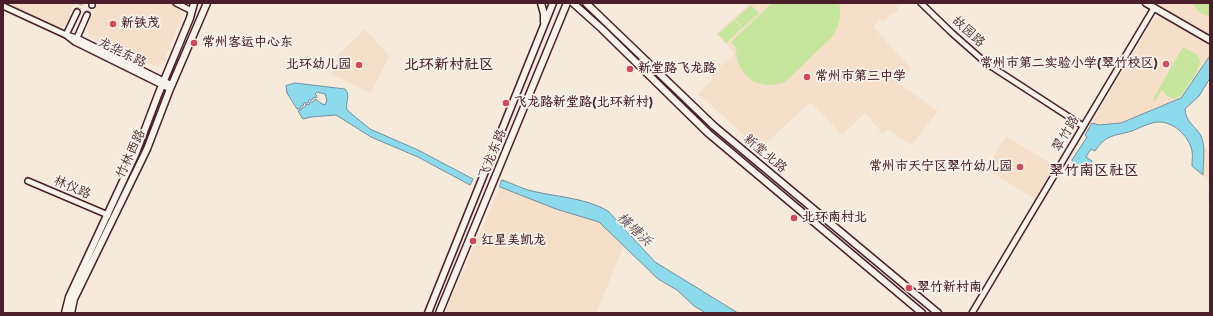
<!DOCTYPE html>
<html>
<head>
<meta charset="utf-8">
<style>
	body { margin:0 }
	#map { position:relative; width:1213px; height:316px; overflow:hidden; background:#f6eada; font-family:"Balsamiq Sans",sans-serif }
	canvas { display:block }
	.frame { position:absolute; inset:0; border:4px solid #4a1f2b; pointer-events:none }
</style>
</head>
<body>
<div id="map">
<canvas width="1213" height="316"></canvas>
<div class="frame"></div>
</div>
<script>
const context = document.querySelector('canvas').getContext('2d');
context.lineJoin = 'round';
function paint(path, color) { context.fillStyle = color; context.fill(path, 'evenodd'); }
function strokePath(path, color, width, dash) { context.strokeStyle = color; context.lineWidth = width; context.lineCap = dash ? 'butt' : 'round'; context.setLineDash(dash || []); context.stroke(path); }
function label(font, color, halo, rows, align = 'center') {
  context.font = font + ' "Balsamiq Sans","LXGW WenKai TC",sans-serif'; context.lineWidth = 3.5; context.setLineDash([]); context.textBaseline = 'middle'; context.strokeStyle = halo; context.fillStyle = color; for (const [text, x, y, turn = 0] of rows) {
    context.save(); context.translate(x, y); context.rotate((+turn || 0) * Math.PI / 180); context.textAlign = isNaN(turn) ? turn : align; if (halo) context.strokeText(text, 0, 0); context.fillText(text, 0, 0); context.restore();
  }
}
const built = new Path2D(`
	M 8,3 L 74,3 L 66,24 L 62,27 L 57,27 Z
	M 98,3 L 168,3 L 180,9 L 183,15 L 163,63 L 159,66 L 154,66 L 89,37 L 87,29 Z
	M 750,3 L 902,3 L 896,7 L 899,10 L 883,21 L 881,19 L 873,27 L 911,68 L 897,82 L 938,111 L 911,145 L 888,129 L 882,133 L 865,113 L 842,135 L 810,102 L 760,149 L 698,94 L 714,79 L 711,75 L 735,53 L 716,34 Z
	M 1155,3 L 1210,3 L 1210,34 Z
	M 1159,16 L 1210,45 L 1210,56 L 1181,98 L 1121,123 L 1099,125 L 1092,123 L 1154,19 Z
	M 365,29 L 389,56 L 371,93 L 331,74 L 339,54 Z
	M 1006,136 L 1055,166 L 1035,199 L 986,169 Z
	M 1203,146 L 1210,151 L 1210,203 L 1208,201 L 1209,180 L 1203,175 Z
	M 500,187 L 556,209 L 599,222 L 624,246 L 596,313 L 445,313 Z`);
const green = new Path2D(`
	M 772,3 L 839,3 C 842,16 839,26 832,37 L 785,82 C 759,92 736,76 736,48 L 731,42 Z
	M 1192,3 L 1210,3 L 1210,17 L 1199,12 Z
	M 751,5 L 759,13 L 743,28 L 735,19 Z
	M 734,20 L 742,28 L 726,43 L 718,34 Z
	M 1183,47 C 1188,50 1196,53 1199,58 C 1204,66 1186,87 1182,95 C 1174,101 1167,98 1162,90 L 1155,101 L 1153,99 Z`);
const water = new Path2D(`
	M 1210,56 L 1210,78 L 1199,96 L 1185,109 C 1186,123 1195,125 1201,136 C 1206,147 1203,163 1203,175 L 1192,166 C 1192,161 1193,155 1192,151 C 1189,136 1174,122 1159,122 C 1150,122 1140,128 1132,131 C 1115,136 1106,134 1095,151 L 1091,149 L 1086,157 L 1092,161 L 1090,165 L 1087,164 L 1086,166 L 1083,165 L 1081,167 L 1079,166 L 1078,168 C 1074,166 1073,164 1072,160 L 1087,137 L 1085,135 L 1092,123 L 1099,125 L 1121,123 L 1181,98 Z
	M 295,83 L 345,89 C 351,96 345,102 347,110 L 370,129 L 418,150 L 473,179 L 470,185 L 418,157 L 371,137 L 336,115 L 311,117 L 303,119 L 298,111 L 301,110 L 302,108 L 305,107 L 306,104 L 309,105 L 310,102 L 313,102 L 315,99 C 319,101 321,104 325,105 L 327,100 L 325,94 L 317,92 L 315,94 L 317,96 L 316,98 L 314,97 L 312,100 L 309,100 L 308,103 L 304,103 L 303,106 L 301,106 L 300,109 L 297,109 L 287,93 L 286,86 Z
	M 502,180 C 511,183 519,187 528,190 C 554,197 584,197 608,211 L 655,262 L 738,313 L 706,313 L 694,306 L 677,290 L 658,279 L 599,222 L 556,209 L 500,187 Z`);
const minorTunnel = new Path2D(`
	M 77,12 L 81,3
	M 87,15 L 92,5`);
const minor = new Path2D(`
	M 176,3 L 192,11
	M 921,3 L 952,33 L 986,63 L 1083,126
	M 92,5 L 92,3
	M 3,6 L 66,35 L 75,42 L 170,89
	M 77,12 L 66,35 L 77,38 L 172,85
	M 76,40 L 87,15
	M 28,181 L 108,215
	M 972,313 L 1154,8`);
const major = new Path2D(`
	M 541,3 L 544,14 L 544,22
	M 573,3 L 602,29 L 708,133 L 922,313
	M 586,3 L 714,126 L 938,313
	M 1146,3 L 1210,40
	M 65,313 L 69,297 L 136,153 L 158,95 L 190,18 L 194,3
	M 71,313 L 74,299 L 147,149 L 170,89 L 207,3
	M 428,313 L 553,3
	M 439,313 L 567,3`);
const markers = [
	[113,24,4,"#d1495b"],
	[194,43,4,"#d1495b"],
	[1166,64,4,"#d1495b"],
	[359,65,4,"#d1495b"],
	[630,69,4,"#d1495b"],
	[807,77,4,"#d1495b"],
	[506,103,4,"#d1495b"],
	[1020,167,4,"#d1495b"],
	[794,218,4,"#d1495b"],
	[473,241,4,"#d1495b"],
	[909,288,4,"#d1495b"]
];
const poiNames = [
	["新铁茂",121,24],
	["常州客运中心东",202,43],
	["常州市第二实验小学(翠竹校区)",1158,64,"right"],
	["北环幼儿园",351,65,"right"],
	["新堂路飞龙路",638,69],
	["常州市第三中学",815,77],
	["飞龙路新堂路(北环新村)",514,103],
	["常州市天宁区翠竹幼儿园",1012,167,"right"],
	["北环南村北",802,218],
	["红星美凯龙",481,241],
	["翠竹新村南",917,288]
];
const streetNames = [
	["故园路",968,32,42],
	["龙华东路",122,53,26],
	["翠竹路",1066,134,-59],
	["竹林西路",131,154,-65],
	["飞龙东路",493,154,-68],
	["新堂北路",765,154,40],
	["林仪路",72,188,23]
];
const waterNames = [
	["横塘浜",634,230,43]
];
const quarterNames = [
	["北环新村社区",449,65],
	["翠竹南区社区",1094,171]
];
paint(built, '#f5dfc9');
paint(green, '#c6e69e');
paint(water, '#8cdaeb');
strokePath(water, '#728f9e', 1);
strokePath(minorTunnel, '#d4c1b7', 5, [5, 2.5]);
strokePath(minor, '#4a1f2b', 8);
strokePath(major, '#4a1f2b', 9);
strokePath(minor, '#f7f3e8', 5);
strokePath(major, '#f7f3e8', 6);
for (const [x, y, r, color] of markers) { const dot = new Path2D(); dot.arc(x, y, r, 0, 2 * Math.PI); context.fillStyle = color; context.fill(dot); strokePath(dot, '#f7f3e8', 1.5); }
label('bold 13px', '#4a1f2b', '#f7f3e8', poiNames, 'left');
label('13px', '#4a1f2b', '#f7f3e8', streetNames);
label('italic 14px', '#5a4e5b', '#f7f3e8', waterNames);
label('bold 15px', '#4a1f2b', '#f7f3e8', quarterNames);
</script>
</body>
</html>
